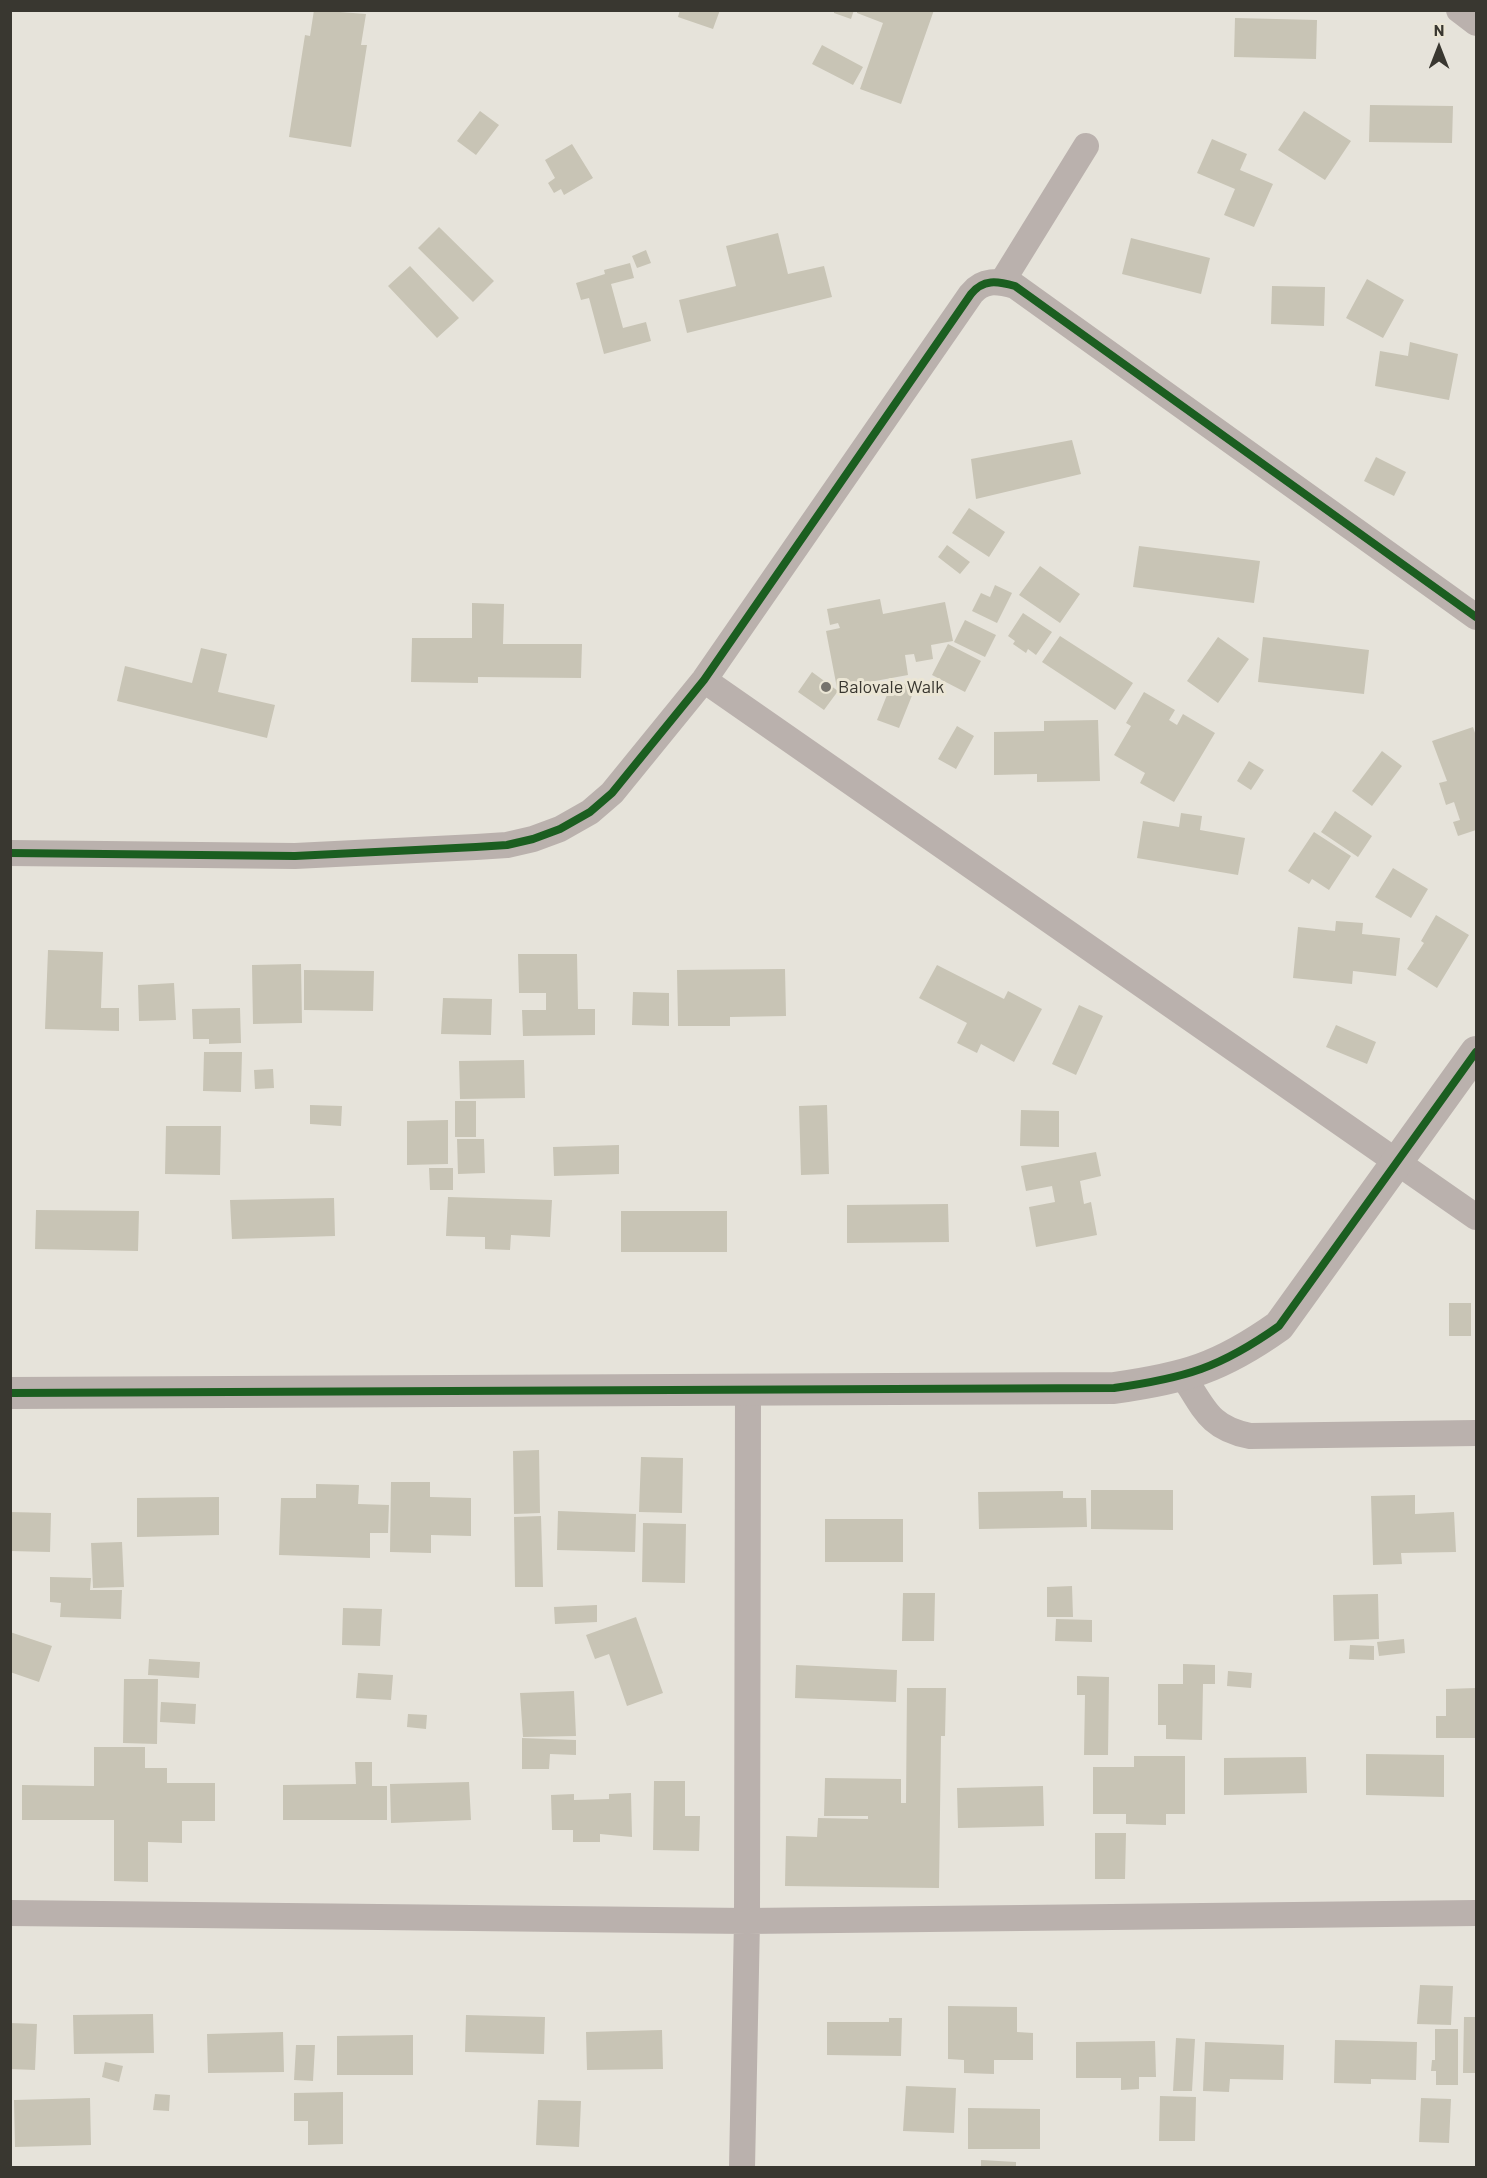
<!DOCTYPE html>
<html>
<head>
<meta charset="utf-8">
<style>
	body { margin:0 }
	#map { position:relative; width:1487px; height:2178px; overflow:hidden; background:#e6e3da; font-family:Barlow,sans-serif }
	canvas { display:block }
	.frame { position:absolute; inset:0; border:12px solid #393730; pointer-events:none }
	.north { position:absolute; left:1409px; top:18px; width:60px; height:60px; -webkit-text-stroke:4px #ebe6d5; paint-order:stroke; rotate:0deg; font-size:16px; font-weight:700; line-height:24px; text-align:center; color:#393730 }
	.north::after { content:''; display:block; margin:auto; width:21px; height:27px; background:#393730; clip-path:polygon(50% 0,100% 100%,50% 72%,0 100%) }
</style>
</head>
<body>
<div id="map">
<canvas width="1487" height="2178"></canvas>
<div class="frame"></div>
<div class="north">N</div>
</div>
<script>
const context = document.querySelector('canvas').getContext('2d');
context.lineJoin = 'round';
function paint(path, color) { context.fillStyle = color; context.fill(path, 'evenodd'); }
function strokePath(path, color, width, dash) { context.strokeStyle = color; context.lineWidth = width; context.lineCap = dash ? 'butt' : 'round'; context.setLineDash(dash || []); context.stroke(path); }
function label(font, color, halo, rows, align = 'center') {
  context.font = font + ' Barlow,sans-serif'; context.lineWidth = 6; context.setLineDash([]); context.textBaseline = 'middle'; context.strokeStyle = halo; context.fillStyle = color; for (const [text, x, y, turn = 0] of rows) {
    context.save(); context.translate(x, y); context.rotate((+turn || 0) * Math.PI / 180); context.textAlign = isNaN(turn) ? turn : align; if (halo) context.strokeText(text, 0, 0); context.fillText(text, 0, 0); context.restore();
  }
}
const building = new Path2D(`
	M 314,10 L 366,14 L 361,45 L 367,45 L 351,147 L 289,137 L 305,35 L 310,36 Z
	M 680,10 L 720,10 L 713,29 L 678,17 Z
	M 834,10 L 854,10 L 851,19 L 834,13 Z
	M 857,10 L 934,10 L 901,104 L 860,89 L 883,23 L 857,13 Z
	M 1235,18 L 1317,20 L 1316,59 L 1234,57 Z
	M 822,45 L 863,67 L 853,85 L 812,64 Z
	M 1370,105 L 1453,106 L 1452,143 L 1369,142 Z
	M 480,111 L 499,125 L 476,155 L 457,141 Z
	M 1304,111 L 1351,141 L 1325,180 L 1278,150 Z
	M 1212,139 L 1247,154 L 1240,170 L 1273,184 L 1254,227 L 1224,215 L 1235,189 L 1197,173 Z
	M 572,144 L 593,178 L 564,195 L 561,189 L 554,193 L 548,183 L 555,178 L 545,160 Z
	M 439,227 L 494,281 L 473,302 L 418,248 Z
	M 778,233 L 788,274 L 824,266 L 832,297 L 687,333 L 679,300 L 736,286 L 726,246 Z
	M 1131,238 L 1210,258 L 1201,294 L 1122,274 Z
	M 646,250 L 651,263 L 637,268 L 632,256 Z
	M 630,263 L 634,278 L 611,284 L 623,328 L 646,322 L 651,341 L 604,354 L 589,298 L 581,300 L 576,283 L 605,274 L 604,270 Z
	M 410,266 L 459,318 L 437,338 L 388,286 Z
	M 1367,279 L 1404,300 L 1383,338 L 1346,318 Z
	M 1272,286 L 1325,287 L 1324,326 L 1271,324 Z
	M 1410,342 L 1458,354 L 1449,400 L 1375,386 L 1380,351 L 1408,356 Z
	M 1072,440 L 1081,474 L 976,499 L 971,459 Z
	M 1376,457 L 1406,472 L 1394,496 L 1364,481 Z
	M 969,508 L 1005,532 L 989,557 L 952,533 Z
	M 947,545 L 970,562 L 960,574 L 938,557 Z
	M 1139,546 L 1260,561 L 1254,603 L 1133,587 Z
	M 1040,566 L 1080,594 L 1060,623 L 1019,595 Z
	M 995,585 L 1012,593 L 997,623 L 972,611 L 981,593 L 990,597 Z
	M 880,599 L 883,614 L 945,602 L 953,641 L 931,645 L 933,659 L 916,662 L 914,654 L 905,655 L 908,675 L 837,688 L 826,631 L 840,628 L 838,623 L 830,625 L 827,609 Z
	M 472,603 L 504,604 L 503,644 L 582,644 L 581,678 L 478,677 L 478,683 L 411,682 L 412,638 L 472,638 Z
	M 1023,613 L 1052,632 L 1036,655 L 1028,649 L 1026,653 L 1013,644 L 1015,641 L 1008,636 Z
	M 965,620 L 996,635 L 985,657 L 954,642 Z
	M 1060,636 L 1133,683 L 1115,710 L 1042,662 Z
	M 1218,637 L 1249,659 L 1218,703 L 1187,681 Z
	M 1263,637 L 1369,650 L 1364,694 L 1258,682 Z
	M 948,644 L 981,661 L 965,692 L 932,675 Z
	M 201,648 L 227,654 L 218,692 L 275,705 L 267,738 L 117,701 L 125,666 L 192,683 Z
	M 812,672 L 838,691 L 824,710 L 798,692 Z
	M 893,680 L 915,688 L 899,728 L 877,720 Z
	M 1144,692 L 1175,710 L 1169,720 L 1177,725 L 1183,714 L 1215,733 L 1174,802 L 1140,783 L 1145,773 L 1114,755 L 1131,726 L 1126,723 Z
	M 1098,720 L 1100,781 L 1037,782 L 1037,774 L 994,775 L 994,732 L 1044,731 L 1044,721 Z
	M 957,726 L 974,736 L 956,769 L 938,759 Z
	M 1473,727 L 1476,736 L 1476,830 L 1458,836 L 1453,822 L 1460,820 L 1454,802 L 1446,805 L 1439,783 L 1447,781 L 1432,741 Z
	M 1382,751 L 1402,766 L 1372,806 L 1352,791 Z
	M 1249,761 L 1264,770 L 1251,790 L 1237,781 Z
	M 1335,811 L 1372,836 L 1358,857 L 1321,832 Z
	M 1181,813 L 1202,816 L 1200,830 L 1245,838 L 1238,875 L 1137,858 L 1143,821 L 1179,827 Z
	M 1314,832 L 1351,856 L 1329,890 L 1312,879 L 1309,884 L 1288,871 Z
	M 1393,868 L 1428,889 L 1411,918 L 1375,897 Z
	M 1436,915 L 1469,935 L 1437,988 L 1407,969 L 1424,943 L 1421,941 Z
	M 1336,921 L 1363,923 L 1362,934 L 1400,938 L 1396,976 L 1353,971 L 1352,984 L 1293,978 L 1298,927 L 1335,931 Z
	M 48,950 L 103,952 L 101,1008 L 119,1008 L 119,1031 L 45,1029 Z
	M 518,954 L 577,954 L 578,1009 L 595,1009 L 595,1035 L 523,1036 L 522,1010 L 546,1010 L 546,993 L 519,993 Z
	M 301,964 L 302,1023 L 253,1024 L 252,965 Z
	M 937,965 L 1004,999 L 1008,991 L 1042,1009 L 1014,1062 L 981,1044 L 977,1053 L 957,1043 L 967,1023 L 919,998 Z
	M 785,969 L 786,1016 L 730,1017 L 730,1026 L 678,1026 L 677,970 Z
	M 304,970 L 374,971 L 373,1011 L 304,1010 Z
	M 174,983 L 176,1020 L 139,1021 L 138,985 Z
	M 633,992 L 669,993 L 669,1026 L 632,1025 Z
	M 443,998 L 492,999 L 491,1035 L 441,1034 Z
	M 1079,1005 L 1103,1016 L 1076,1075 L 1052,1064 Z
	M 240,1008 L 241,1043 L 209,1044 L 209,1039 L 193,1039 L 192,1009 Z
	M 1336,1025 L 1376,1042 L 1367,1064 L 1326,1047 Z
	M 204,1052 L 242,1052 L 241,1092 L 203,1091 Z
	M 524,1060 L 525,1098 L 460,1099 L 459,1061 Z
	M 273,1069 L 274,1088 L 255,1089 L 254,1070 Z
	M 455,1101 L 476,1101 L 476,1137 L 455,1137 Z
	M 310,1105 L 342,1106 L 341,1126 L 310,1124 Z
	M 827,1105 L 829,1174 L 801,1175 L 799,1106 Z
	M 1021,1110 L 1059,1111 L 1059,1147 L 1020,1146 Z
	M 448,1120 L 448,1164 L 407,1165 L 407,1121 Z
	M 166,1126 L 221,1126 L 220,1175 L 165,1174 Z
	M 457,1139 L 484,1139 L 485,1173 L 458,1174 Z
	M 619,1145 L 619,1174 L 554,1176 L 553,1147 Z
	M 1096,1152 L 1101,1176 L 1080,1181 L 1084,1204 L 1091,1202 L 1097,1235 L 1036,1247 L 1029,1207 L 1055,1202 L 1052,1186 L 1026,1191 L 1021,1166 Z
	M 429,1168 L 453,1168 L 453,1190 L 430,1190 Z
	M 448,1197 L 552,1200 L 550,1237 L 511,1235 L 510,1250 L 485,1249 L 485,1237 L 446,1236 Z
	M 334,1198 L 335,1236 L 232,1239 L 230,1200 Z
	M 948,1204 L 949,1242 L 847,1243 L 847,1205 Z
	M 36,1210 L 139,1211 L 138,1251 L 35,1249 Z
	M 621,1211 L 727,1211 L 727,1252 L 621,1252 Z
	M 1449,1303 L 1471,1303 L 1471,1336 L 1449,1336 Z
	M 539,1450 L 540,1513 L 514,1514 L 513,1451 Z
	M 641,1457 L 683,1458 L 682,1513 L 639,1512 Z
	M 391,1482 L 430,1482 L 430,1497 L 471,1498 L 471,1536 L 431,1535 L 431,1553 L 390,1552 Z
	M 316,1484 L 359,1485 L 358,1504 L 389,1505 L 388,1533 L 370,1533 L 370,1558 L 279,1555 L 281,1498 L 316,1498 Z
	M 1091,1490 L 1173,1490 L 1173,1530 L 1091,1529 Z
	M 1063,1491 L 1063,1498 L 1086,1498 L 1087,1527 L 979,1529 L 978,1492 Z
	M 1415,1495 L 1415,1514 L 1454,1512 L 1456,1552 L 1401,1553 L 1402,1564 L 1373,1565 L 1371,1496 Z
	M 219,1497 L 219,1535 L 137,1537 L 137,1498 Z
	M 558,1511 L 636,1514 L 635,1552 L 557,1550 Z
	M 10,1512 L 51,1513 L 50,1552 L 10,1551 Z
	M 541,1516 L 543,1587 L 515,1587 L 514,1517 Z
	M 825,1519 L 903,1519 L 903,1562 L 825,1562 Z
	M 643,1523 L 686,1524 L 685,1583 L 642,1582 Z
	M 122,1542 L 124,1587 L 93,1588 L 91,1543 Z
	M 50,1577 L 91,1578 L 90,1590 L 122,1590 L 121,1619 L 60,1617 L 61,1603 L 50,1602 Z
	M 1072,1586 L 1073,1617 L 1047,1617 L 1047,1587 Z
	M 903,1593 L 935,1593 L 934,1641 L 902,1641 Z
	M 1378,1594 L 1379,1639 L 1334,1641 L 1333,1595 Z
	M 597,1605 L 597,1622 L 555,1624 L 554,1607 Z
	M 343,1608 L 382,1609 L 380,1646 L 342,1645 Z
	M 636,1617 L 663,1693 L 627,1706 L 609,1654 L 595,1659 L 586,1635 Z
	M 1056,1619 L 1092,1620 L 1092,1642 L 1055,1641 Z
	M 10,1632 L 52,1646 L 39,1682 L 10,1672 Z
	M 1404,1639 L 1405,1653 L 1379,1656 L 1377,1642 Z
	M 1350,1645 L 1374,1646 L 1374,1660 L 1349,1659 Z
	M 149,1659 L 200,1662 L 199,1678 L 148,1675 Z
	M 1183,1664 L 1215,1665 L 1215,1684 L 1203,1684 L 1202,1740 L 1166,1739 L 1166,1725 L 1158,1725 L 1158,1684 L 1183,1684 Z
	M 796,1665 L 897,1670 L 896,1702 L 795,1698 Z
	M 1228,1671 L 1252,1673 L 1251,1688 L 1227,1686 Z
	M 358,1673 L 393,1675 L 391,1700 L 356,1698 Z
	M 1077,1676 L 1109,1677 L 1108,1755 L 1084,1755 L 1085,1695 L 1077,1695 Z
	M 124,1679 L 158,1679 L 157,1744 L 123,1743 Z
	M 907,1688 L 946,1688 L 945,1736 L 941,1736 L 939,1888 L 785,1886 L 786,1836 L 817,1837 L 818,1818 L 868,1819 L 868,1816 L 824,1816 L 825,1778 L 901,1779 L 901,1803 L 906,1803 Z
	M 1476,1688 L 1476,1738 L 1436,1738 L 1436,1716 L 1446,1716 L 1446,1689 Z
	M 574,1691 L 576,1736 L 523,1737 L 520,1693 Z
	M 161,1702 L 196,1704 L 195,1724 L 160,1722 Z
	M 408,1714 L 427,1715 L 426,1729 L 407,1727 Z
	M 522,1738 L 576,1740 L 576,1755 L 550,1754 L 549,1769 L 522,1769 Z
	M 94,1747 L 145,1747 L 145,1768 L 167,1768 L 167,1783 L 215,1783 L 215,1821 L 182,1821 L 182,1843 L 148,1842 L 148,1882 L 114,1881 L 114,1820 L 22,1820 L 22,1785 L 94,1786 Z
	M 1366,1754 L 1444,1755 L 1444,1797 L 1366,1795 Z
	M 1134,1756 L 1185,1756 L 1185,1814 L 1166,1814 L 1166,1825 L 1126,1824 L 1126,1814 L 1093,1814 L 1093,1767 L 1134,1767 Z
	M 1306,1757 L 1307,1793 L 1224,1795 L 1224,1758 Z
	M 355,1762 L 372,1762 L 372,1786 L 387,1786 L 387,1820 L 283,1820 L 283,1785 L 356,1784 Z
	M 654,1781 L 685,1781 L 685,1816 L 700,1816 L 699,1851 L 653,1850 Z
	M 469,1782 L 471,1820 L 391,1823 L 390,1784 Z
	M 1043,1786 L 1044,1826 L 958,1828 L 957,1788 Z
	M 631,1793 L 632,1837 L 600,1834 L 600,1842 L 573,1842 L 573,1830 L 552,1830 L 551,1795 L 574,1794 L 574,1800 L 609,1799 L 609,1794 Z
	M 1095,1833 L 1126,1833 L 1125,1879 L 1095,1879 Z
	M 1420,1985 L 1453,1986 L 1451,2025 L 1417,2024 Z
	M 948,2006 L 1017,2007 L 1017,2032 L 1033,2033 L 1033,2060 L 994,2060 L 994,2074 L 964,2073 L 964,2060 L 948,2059 Z
	M 153,2014 L 154,2053 L 74,2054 L 73,2015 Z
	M 466,2015 L 545,2017 L 544,2054 L 465,2052 Z
	M 1464,2017 L 1476,2017 L 1476,2073 L 1463,2073 Z
	M 889,2018 L 902,2018 L 901,2056 L 827,2055 L 827,2022 L 889,2022 Z
	M 10,2023 L 37,2024 L 35,2070 L 10,2069 Z
	M 1435,2029 L 1458,2029 L 1458,2085 L 1436,2085 L 1436,2071 L 1431,2071 L 1432,2060 L 1435,2060 Z
	M 662,2030 L 663,2069 L 587,2070 L 586,2032 Z
	M 283,2032 L 284,2072 L 208,2073 L 207,2034 Z
	M 413,2035 L 413,2075 L 337,2075 L 337,2036 Z
	M 1176,2038 L 1195,2039 L 1192,2091 L 1173,2091 Z
	M 1335,2040 L 1417,2042 L 1416,2080 L 1371,2079 L 1371,2084 L 1334,2083 Z
	M 1155,2041 L 1156,2077 L 1139,2077 L 1139,2089 L 1121,2090 L 1121,2078 L 1076,2078 L 1076,2042 Z
	M 1205,2042 L 1284,2045 L 1283,2080 L 1230,2079 L 1229,2092 L 1203,2091 Z
	M 296,2045 L 315,2045 L 313,2081 L 294,2080 Z
	M 105,2062 L 123,2066 L 119,2082 L 102,2077 Z
	M 906,2086 L 956,2088 L 954,2133 L 903,2131 Z
	M 343,2092 L 343,2144 L 308,2145 L 308,2121 L 294,2121 L 294,2093 Z
	M 155,2094 L 170,2095 L 169,2111 L 153,2110 Z
	M 1160,2096 L 1196,2097 L 1195,2141 L 1159,2141 Z
	M 90,2098 L 91,2145 L 15,2147 L 14,2100 Z
	M 1421,2098 L 1451,2099 L 1449,2143 L 1419,2142 Z
	M 538,2100 L 581,2101 L 579,2147 L 536,2145 Z
	M 968,2108 L 1040,2109 L 1040,2149 L 968,2149 Z
	M 981,2160 L 1016,2162 L 1016,2168 L 981,2168 Z`);
const minor = new Path2D(`
	M 1459,10 L 1476,23
	M 1002,282 L 1086,146
	M 704,680 L 1476,1217
	M 10,853 L 295,856 L 476,847 L 507,845 L 533,839 L 560,829 L 590,812 L 612,793 L 704,680 L 971,294 C 983,279 997,281 1015,286 L 1476,617
	M 1183,1376 C 1204,1408 1209,1428 1250,1436 L 1476,1433
	M 10,1913 L 747,1921 L 1476,1913
	M 742,2168 L 747,1921 L 748,1388`);
const tertiary = new Path2D(`
	M 10,1393 L 1114,1388 C 1185,1378 1220,1368 1279,1326 L 1476,1052`);
const cycleway = new Path2D(`
	M 10,853 L 295,856 L 476,847 L 507,845 L 533,839 L 560,829 L 590,812 L 612,793 L 704,680 L 971,294 C 983,279 997,281 1015,286 L 1476,617
	M 10,1393 L 1114,1388 C 1185,1378 1220,1368 1279,1326 L 1476,1052`);
const markers = [
	[826,687,6,"#76736c"]
];
const poiNames = [
	["Balovale Walk",838,687]
];
paint(building, '#c8c4b5');
strokePath(minor, '#bab1ad', 26);
strokePath(tertiary, '#bab1ad', 32);
strokePath(cycleway, '#1b5e20', 8);
for (const [x, y, r, color] of markers) { const dot = new Path2D(); dot.arc(x, y, r, 0, 2 * Math.PI); context.fillStyle = color; context.fill(dot); strokePath(dot, '#ebe6d5', 2); }
label('18px', '#393730', '#ebe6d5', poiNames, 'left');
</script>
</body>
</html>
